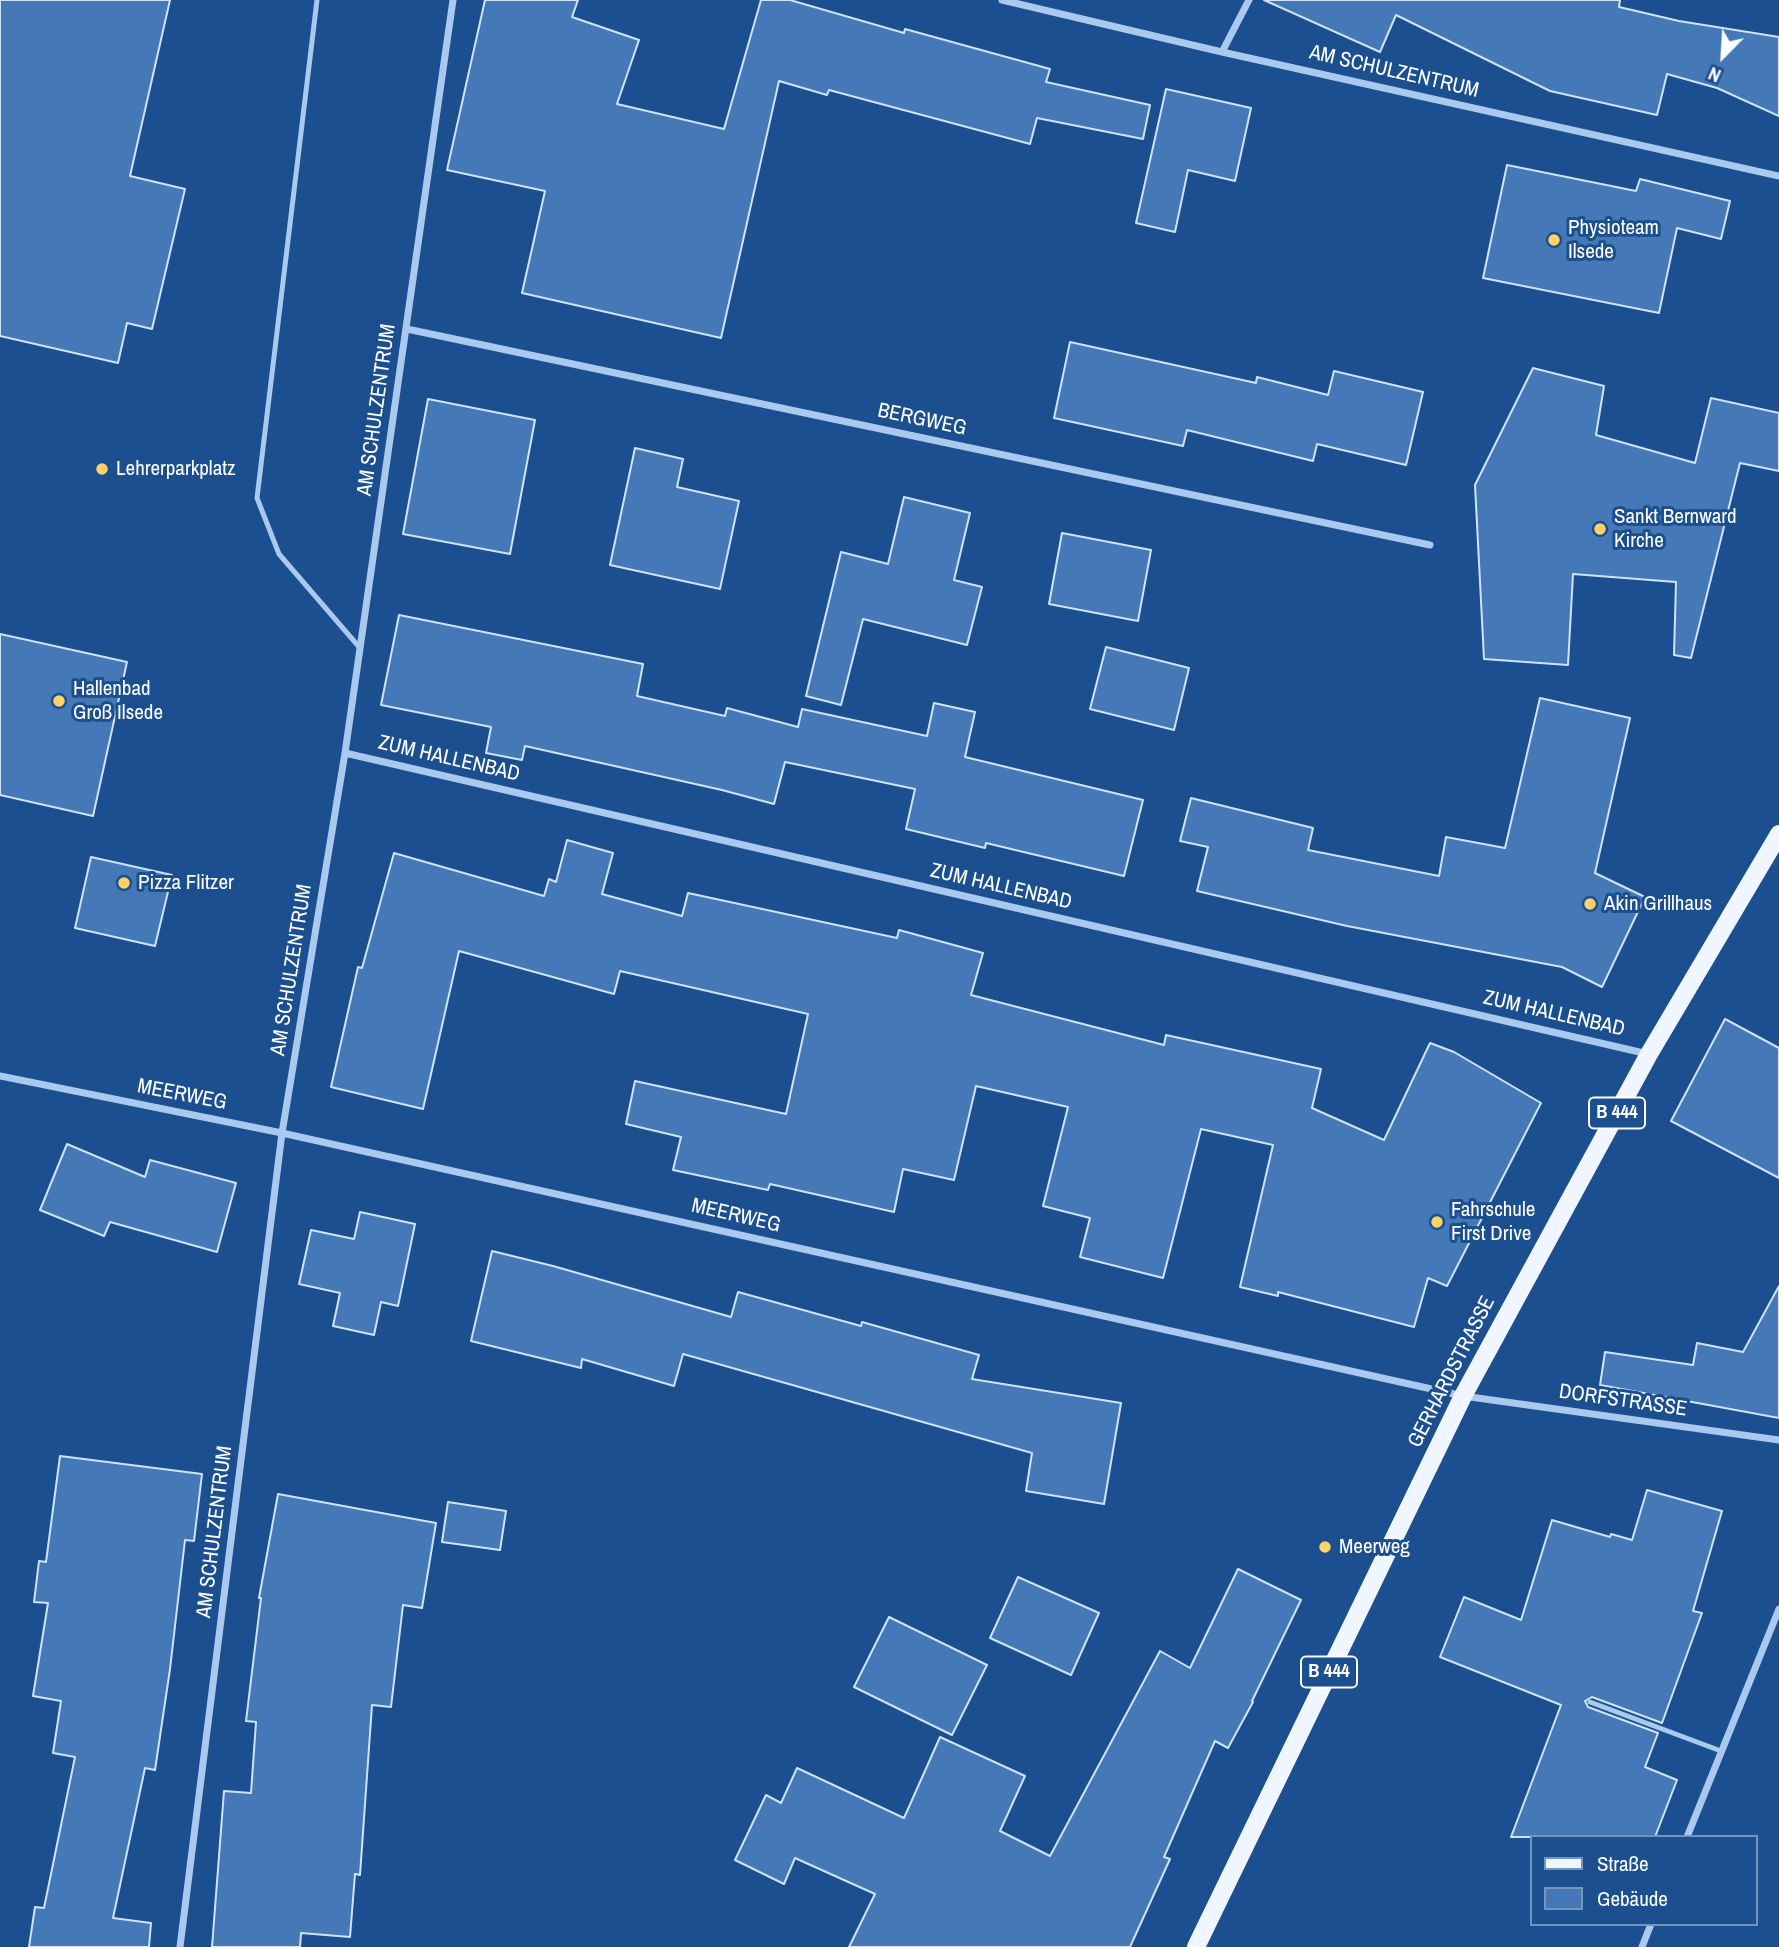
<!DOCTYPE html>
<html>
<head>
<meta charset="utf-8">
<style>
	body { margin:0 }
	#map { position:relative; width:1779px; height:1947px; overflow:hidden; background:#1b4f8f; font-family:"Archivo Narrow",sans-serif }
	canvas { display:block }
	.legend { position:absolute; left:1530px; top:1835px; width:228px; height:91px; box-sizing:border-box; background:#1b4f8f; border:2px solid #7695bc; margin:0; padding:9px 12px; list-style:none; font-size:21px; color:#fff }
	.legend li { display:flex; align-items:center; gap:14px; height:35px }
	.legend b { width:35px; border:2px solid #7695bc }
	.north { position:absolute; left:1688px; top:21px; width:70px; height:70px; -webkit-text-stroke:5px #1b4f8f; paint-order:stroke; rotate:204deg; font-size:19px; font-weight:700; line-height:28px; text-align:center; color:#fff }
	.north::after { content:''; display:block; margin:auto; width:24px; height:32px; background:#fff; clip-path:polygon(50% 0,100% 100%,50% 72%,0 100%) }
</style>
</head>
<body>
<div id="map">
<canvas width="1779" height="1947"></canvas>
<ul class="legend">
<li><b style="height:9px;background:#f0f6ff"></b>Straße</li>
<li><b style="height:19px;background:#4478b7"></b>Gebäude</li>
</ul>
<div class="north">N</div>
</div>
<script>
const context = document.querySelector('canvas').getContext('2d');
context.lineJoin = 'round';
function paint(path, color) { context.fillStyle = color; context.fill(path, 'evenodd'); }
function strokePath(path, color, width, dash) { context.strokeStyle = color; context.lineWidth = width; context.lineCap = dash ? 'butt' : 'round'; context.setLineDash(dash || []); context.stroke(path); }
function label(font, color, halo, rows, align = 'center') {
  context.font = font + ' "Archivo Narrow",sans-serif'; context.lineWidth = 6; context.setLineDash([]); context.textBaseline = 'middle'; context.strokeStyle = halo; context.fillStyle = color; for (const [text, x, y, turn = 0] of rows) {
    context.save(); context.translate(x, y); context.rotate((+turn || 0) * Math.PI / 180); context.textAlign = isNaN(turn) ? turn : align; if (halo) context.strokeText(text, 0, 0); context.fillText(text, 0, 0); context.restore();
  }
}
const building = new Path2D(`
	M 0,0 L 170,0 L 130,176 L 185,189 L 152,329 L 127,323 L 118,363 L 0,336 Z
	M 485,0 L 578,0 L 572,17 L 639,40 L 617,104 L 724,129 L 761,0 L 790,0 L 904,33 L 905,29 L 1050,69 L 1046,82 L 1150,105 L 1143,139 L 1037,118 L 1030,144 L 829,90 L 827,95 L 779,81 L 721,338 L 522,293 L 545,191 L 447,170 Z
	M 1264,0 L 1620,0 L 1619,7 L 1679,21 L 1779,37 L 1779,116 L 1717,88 L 1667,74 L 1657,115 L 1550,91 L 1396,15 L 1380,52 Z
	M 1166,89 L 1251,108 L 1235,181 L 1188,170 L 1175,232 L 1136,223 Z
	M 1507,165 L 1636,191 L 1640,179 L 1730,201 L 1721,239 L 1677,228 L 1659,313 L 1483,278 Z
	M 1070,342 L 1256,383 L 1257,377 L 1328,395 L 1334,371 L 1423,392 L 1406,465 L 1317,444 L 1313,461 L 1187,430 L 1183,446 L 1054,418 Z
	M 1533,368 L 1604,386 L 1596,435 L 1695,463 L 1711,398 L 1779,413 L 1779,471 L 1740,463 L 1691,658 L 1674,655 L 1676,582 L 1573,574 L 1568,665 L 1484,659 L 1475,485 Z
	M 428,399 L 535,420 L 510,554 L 403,534 Z
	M 635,448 L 683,459 L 677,487 L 739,501 L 720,589 L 610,565 Z
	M 904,497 L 970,513 L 954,580 L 982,587 L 967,645 L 863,619 L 841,705 L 806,696 L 841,552 L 888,564 Z
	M 1062,533 L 1151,550 L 1138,621 L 1049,604 Z
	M 399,615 L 643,664 L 637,696 L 725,716 L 727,708 L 798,727 L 802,709 L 927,736 L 934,703 L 975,712 L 965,757 L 1143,800 L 1124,876 L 986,843 L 985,848 L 906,829 L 915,789 L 785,762 L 774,804 L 722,790 L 525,746 L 522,760 L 486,753 L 491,727 L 381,705 Z
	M 0,634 L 127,662 L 93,816 L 0,795 Z
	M 1106,647 L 1189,668 L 1174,730 L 1090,709 Z
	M 1540,698 L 1630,718 L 1595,873 L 1645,897 L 1602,987 L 1562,967 L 1347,926 L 1197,891 L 1208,847 L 1180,841 L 1191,798 L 1313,828 L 1308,850 L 1439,876 L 1446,837 L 1505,848 Z
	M 567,840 L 613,853 L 602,894 L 682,916 L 688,893 L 897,938 L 899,930 L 983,953 L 971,995 L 1164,1045 L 1166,1035 L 1321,1069 L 1312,1108 L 1384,1140 L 1430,1043 L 1454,1052 L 1541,1103 L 1447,1286 L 1428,1278 L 1414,1327 L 1278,1292 L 1278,1296 L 1240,1287 L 1273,1145 L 1201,1129 L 1163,1278 L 1080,1257 L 1090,1218 L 1043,1206 L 1068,1107 L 976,1086 L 954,1180 L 903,1169 L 894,1212 L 770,1184 L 768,1190 L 673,1170 L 681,1137 L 626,1124 L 635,1081 L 786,1114 L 808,1014 L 620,971 L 614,994 L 459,951 L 423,1109 L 331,1087 L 358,967 L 362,968 L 394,853 L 544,896 L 549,879 L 556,882 Z
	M 91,857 L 172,875 L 155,946 L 75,928 Z
	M 1725,1019 L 1779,1048 L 1779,1178 L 1671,1121 Z
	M 67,1144 L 145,1177 L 150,1160 L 236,1183 L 217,1252 L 110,1222 L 104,1236 L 40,1210 Z
	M 360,1212 L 415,1224 L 398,1306 L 381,1302 L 374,1335 L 333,1326 L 340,1293 L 299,1284 L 311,1230 L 354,1239 Z
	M 492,1251 L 553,1266 L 731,1317 L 738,1292 L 861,1326 L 862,1322 L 979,1355 L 972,1379 L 1121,1403 L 1104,1504 L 1026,1491 L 1032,1453 L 683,1354 L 674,1386 L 582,1359 L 581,1368 L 471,1341 Z
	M 1779,1286 L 1779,1418 L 1600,1385 L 1605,1352 L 1693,1365 L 1697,1343 L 1743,1352 Z
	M 60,1456 L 202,1474 L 194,1541 L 185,1540 L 170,1669 L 155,1770 L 145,1768 L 113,1918 L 151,1923 L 149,1947 L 29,1947 L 35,1907 L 44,1908 L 75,1757 L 53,1753 L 61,1701 L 33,1696 L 48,1603 L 34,1602 L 39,1561 L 46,1562 Z
	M 1647,1490 L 1722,1511 L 1693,1611 L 1702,1613 L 1662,1723 L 1592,1697 L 1585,1701 L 1588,1707 L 1658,1733 L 1645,1767 L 1677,1780 L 1655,1837 L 1511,1837 L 1561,1705 L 1440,1657 L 1464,1597 L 1521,1620 L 1552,1520 L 1610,1537 L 1611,1534 L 1632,1540 Z
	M 278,1494 L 436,1523 L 422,1608 L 403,1605 L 391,1707 L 372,1705 L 360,1875 L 355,1874 L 350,1937 L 301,1933 L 300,1947 L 212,1947 L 224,1791 L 251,1793 L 256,1722 L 246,1721 L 261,1598 L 259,1598 Z
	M 448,1502 L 506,1511 L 500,1550 L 442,1542 Z
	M 1238,1569 L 1301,1600 L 1252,1701 L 1253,1702 L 1228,1748 L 1215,1741 L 1164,1857 L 1170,1859 L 1130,1947 L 849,1947 L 875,1894 L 795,1858 L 784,1884 L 735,1860 L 766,1795 L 781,1803 L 797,1768 L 904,1818 L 940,1737 L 1025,1776 L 1000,1831 L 1050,1856 L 1160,1651 L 1190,1668 Z
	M 1018,1577 L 1099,1613 L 1071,1675 L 990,1638 Z
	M 889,1617 L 987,1665 L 952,1735 L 854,1687 Z`);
const service = new Path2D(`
	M 317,0 L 257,498 L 279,554 L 360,648
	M 1590,1702 L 1721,1751`);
const minor = new Path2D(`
	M 1002,0 L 1222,52 L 1779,176
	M 1222,52 L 1249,0
	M 407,329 L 1430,545
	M 345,753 L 1648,1054
	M 0,1076 L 282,1133 L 1463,1396 L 1779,1440
	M 1687,1837 L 1779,1609
	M 180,1947 L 282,1133 L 345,753 L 453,0
	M 1642,1947 L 1651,1924`);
const primary = new Path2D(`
	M 1196,1947 L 1463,1396 L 1649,1054 L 1779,834`);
const markers = [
	[1554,240,7,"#ffd166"],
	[102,469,7,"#ffd166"],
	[1600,529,7,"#ffd166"],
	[59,701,7,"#ffd166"],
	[124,883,7,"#ffd166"],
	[1590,904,7,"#ffd166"],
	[1437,1222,7,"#ffd166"],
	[1325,1547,7,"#ffd166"]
];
const shields = [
	[1617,1113,56],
	[1329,1672,56]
];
const shieldNames = [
	["B 444",1617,1113],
	["B 444",1329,1672]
];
const streetNames = [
	["AM SCHULZENTRUM",1394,72,13],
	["AM SCHULZENTRUM",377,410,-82],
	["BERGWEG",922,420,12],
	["ZUM HALLENBAD",449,759,13],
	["ZUM HALLENBAD",1001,887,13],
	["AM SCHULZENTRUM",292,970,-81],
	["ZUM HALLENBAD",1554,1014,13],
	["MEERWEG",182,1095,11],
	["MEERWEG",736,1216,13],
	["GERHARDSTRASSE",1452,1372,-63],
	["DORFSTRASSE",1623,1401,8],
	["AM SCHULZENTRUM",215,1532,-83]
];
const poiNames = [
	["Physioteam",1568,228],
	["Ilsede",1568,252],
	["Lehrerparkplatz",116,469],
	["Sankt Bernward",1614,517],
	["Kirche",1614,541],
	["Hallenbad",73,689],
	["Groß Ilsede",73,713],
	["Pizza Flitzer",138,883],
	["Akin Grillhaus",1604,904],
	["Fahrschule",1451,1210],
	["First Drive",1451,1234],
	["Meerweg",1339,1547]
];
paint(building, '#4478b7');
strokePath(building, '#cfe3fa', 2);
strokePath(service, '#a9c9ee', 5);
strokePath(minor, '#a9c9ee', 7);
strokePath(primary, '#f0f6ff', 18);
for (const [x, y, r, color] of markers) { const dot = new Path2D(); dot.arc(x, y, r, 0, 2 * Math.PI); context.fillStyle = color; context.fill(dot); strokePath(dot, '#1b4f8f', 2.5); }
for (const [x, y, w] of shields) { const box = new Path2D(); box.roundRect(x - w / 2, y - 15.5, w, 31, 5); context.fillStyle = '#1b4f8f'; context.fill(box); strokePath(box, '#fff', 2); }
label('bold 19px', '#fff', null, shieldNames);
label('21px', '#fff', '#1b4f8f', streetNames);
label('21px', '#fff', '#1b4f8f', poiNames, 'left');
</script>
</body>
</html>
